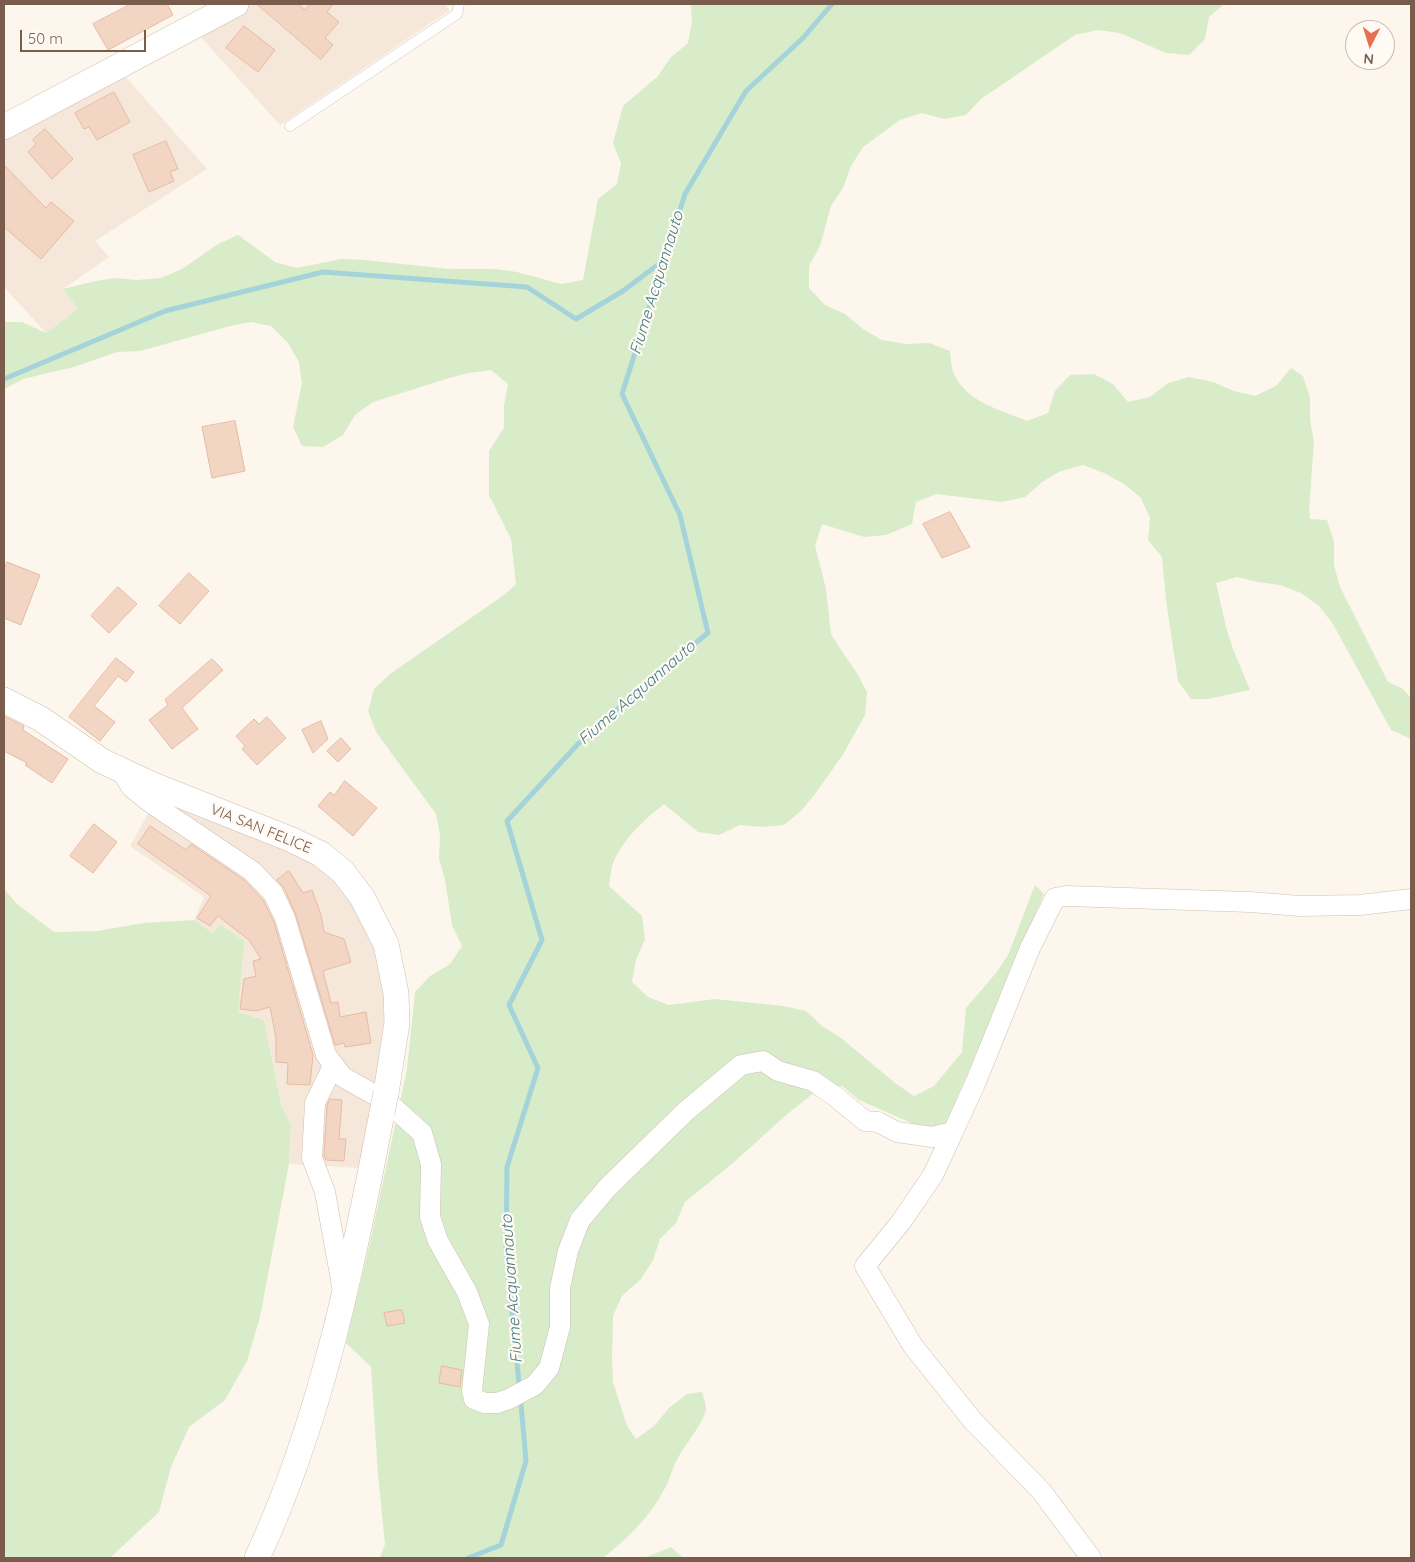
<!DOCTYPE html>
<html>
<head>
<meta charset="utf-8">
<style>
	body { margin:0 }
	#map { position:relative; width:1415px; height:1562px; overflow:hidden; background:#fdf6ec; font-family:Quicksand,sans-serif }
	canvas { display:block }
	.frame { position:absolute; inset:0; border:5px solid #7a5c4d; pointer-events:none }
	.north { position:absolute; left:1345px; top:20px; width:50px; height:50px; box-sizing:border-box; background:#fffaf3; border:1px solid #cabbb1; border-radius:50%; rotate:185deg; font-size:14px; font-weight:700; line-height:20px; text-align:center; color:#7a5c4d }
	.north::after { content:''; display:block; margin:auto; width:18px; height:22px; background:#e76f51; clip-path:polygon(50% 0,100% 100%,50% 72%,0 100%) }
	.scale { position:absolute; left:20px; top:30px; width:126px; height:22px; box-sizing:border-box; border:2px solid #7a5c4d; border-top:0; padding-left:6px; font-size:15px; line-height:18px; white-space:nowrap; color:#7a5c4d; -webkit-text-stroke:4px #fffaf3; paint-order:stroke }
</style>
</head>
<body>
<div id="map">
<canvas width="1415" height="1562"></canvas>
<div class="frame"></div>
<div class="north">N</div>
<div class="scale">50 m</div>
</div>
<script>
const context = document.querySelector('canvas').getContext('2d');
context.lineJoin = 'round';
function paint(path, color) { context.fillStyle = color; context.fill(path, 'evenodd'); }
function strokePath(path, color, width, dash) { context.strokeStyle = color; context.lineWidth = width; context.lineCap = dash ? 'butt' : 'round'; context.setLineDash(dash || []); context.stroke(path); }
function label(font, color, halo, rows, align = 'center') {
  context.font = font + ' Quicksand,sans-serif'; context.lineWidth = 4.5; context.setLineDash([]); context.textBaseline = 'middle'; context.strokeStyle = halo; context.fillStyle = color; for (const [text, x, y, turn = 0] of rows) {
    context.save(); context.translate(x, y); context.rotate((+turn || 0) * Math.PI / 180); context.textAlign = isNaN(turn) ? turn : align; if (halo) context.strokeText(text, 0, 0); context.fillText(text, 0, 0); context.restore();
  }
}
const residential = new Path2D(`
	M 252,4 L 444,4 L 450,10 L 280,125 L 198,34 Z
	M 123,74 L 207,169 L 95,241 L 109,257 L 63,289 L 78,309 L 46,333 L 4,287 L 4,120 Z
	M 170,801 L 315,855 L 368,920 L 389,1005 L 360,1168 L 289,1164 L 291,1125 L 281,1104 L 264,1020 L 238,1012 L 241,969 L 221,925 L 213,933 L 194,920 L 204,897 L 130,846 L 149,812 Z`);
const green = new Path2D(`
	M 691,4 L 1224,4 L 1209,17 L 1205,39 L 1189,55 L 1166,53 L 1120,33 L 1098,30 L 1075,35 L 981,99 L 966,115 L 944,119 L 922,113 L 900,120 L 863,147 L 851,166 L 843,188 L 831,206 L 820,246 L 809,266 L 809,288 L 825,305 L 845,314 L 863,329 L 882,340 L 906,344 L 929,343 L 950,351 C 951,358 951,368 954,374 C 966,402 1001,410 1027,421 L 1048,413 L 1055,391 L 1070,375 L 1094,374 L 1113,384 L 1128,402 L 1150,397 L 1168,383 L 1189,377 L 1213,382 L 1234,391 L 1255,396 L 1276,386 L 1291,368 L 1303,376 L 1310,398 L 1310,420 L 1314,442 L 1309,510 L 1310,519 L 1327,520 L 1334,542 L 1334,565 L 1340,587 L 1388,682 L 1403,689 L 1411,698 L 1411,739 L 1391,730 L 1333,624 L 1319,606 L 1301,593 L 1280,585 L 1258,582 L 1237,577 L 1216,583 L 1226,627 L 1233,649 L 1250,690 L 1208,699 L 1191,699 L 1178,681 L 1166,600 L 1162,557 L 1148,540 L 1150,518 L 1141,498 L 1124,484 L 1104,473 L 1083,465 L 1061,471 L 1042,482 L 1025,497 L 1002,502 L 936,494 L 916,502 L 912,524 L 886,535 L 864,537 L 822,524 L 815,546 L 826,589 L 831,634 L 843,653 L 857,673 L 867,692 L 865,715 L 844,753 L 815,794 L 801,811 L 784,825 L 762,827 L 740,825 L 719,835 L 698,832 L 664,804 C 644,820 623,839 613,863 C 611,870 610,879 609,886 L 642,916 L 645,939 L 636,960 L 632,982 L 648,997 L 669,1005 L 715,999 L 783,1006 L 806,1011 L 822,1026 L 841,1038 L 895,1083 L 914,1096 L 934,1086 L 962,1052 L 966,1008 L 996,973 L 1008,955 L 1035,885 L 1044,894 L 946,1124 L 925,1129 L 859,1100 L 842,1086 L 820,1088 L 785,1116 L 733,1163 L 685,1202 L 676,1223 L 660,1239 L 653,1260 L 641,1279 L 622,1296 L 613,1316 L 612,1360 L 613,1382 L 627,1426 L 636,1439 L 654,1426 L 669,1408 L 687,1394 L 702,1392 C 703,1397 706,1403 706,1408 C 706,1420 684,1446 678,1458 C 672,1468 670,1480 664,1490 C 649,1518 628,1538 603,1558 L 380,1558 L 385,1544 L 378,1475 L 371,1367 L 346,1343 L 369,1247 L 407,1069 L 415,992 L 430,976 L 450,964 L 462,946 L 452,925 L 445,880 L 439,858 L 440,835 L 436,814 L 376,732 L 368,711 L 374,689 L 390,674 L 504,595 L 516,584 L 511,539 L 489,495 L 489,451 L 504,428 L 504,406 L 508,384 L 491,370 L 468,373 L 446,379 L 373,402 L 355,415 L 343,435 L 323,447 L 302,446 L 293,427 L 302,383 L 299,362 L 288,343 L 271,326 L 251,322 L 230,326 L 140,351 L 117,352 L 74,367 L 23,379 L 4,389 L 4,322 L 22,322 L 46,333 L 78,309 L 63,289 L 91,282 L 114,278 L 137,280 L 161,278 L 182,269 L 218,244 L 238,235 L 275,262 L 297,268 L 341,259 L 364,260 L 449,269 L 495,269 L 517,272 L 561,284 L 583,280 L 598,199 L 617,184 L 621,163 L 613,143 L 623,106 L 658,76 L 670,58 L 688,43 L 692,22 Z
	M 4,889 L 17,904 L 54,932 L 97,931 L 144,923 L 194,920 L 213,933 L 220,925 L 244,941 L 238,1012 L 264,1020 L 281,1104 L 291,1125 L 289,1164 L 260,1317 L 247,1361 L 225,1400 L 189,1427 L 171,1467 L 159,1512 L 110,1558 L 4,1558 Z
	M 671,1547 L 683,1558 L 644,1558 Z`);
const stream = new Path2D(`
	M 4,379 L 165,311 L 323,272 L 527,287 L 576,319 L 623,291 L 664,260
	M 519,1384 L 506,1249 L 507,1167 L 538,1068 L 509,1005 L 542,940 L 507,821 L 578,744 L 657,674 L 708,633 L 680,515 L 622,394 L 685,194 L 746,91 L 803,38 L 832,4
	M 468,1558 L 501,1545 L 526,1461 L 521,1404`);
const building = new Path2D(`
	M 131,4 L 167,4 L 173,15 L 108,50 L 93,24 Z
	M 257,4 L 298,4 L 305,10 L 310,4 L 333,4 L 327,12 L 339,22 L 325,38 L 333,45 L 321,59 Z
	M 244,26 L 275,50 L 258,72 L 226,48 Z
	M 114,92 L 130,122 L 97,140 L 89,127 L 84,129 L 75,113 Z
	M 45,129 L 73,159 L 52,179 L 28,152 L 36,144 L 33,140 Z
	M 166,141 L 178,169 L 170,172 L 174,181 L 149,192 L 133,155 Z
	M 4,165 L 46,208 L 51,202 L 74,221 L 41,259 L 4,227 Z
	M 235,421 L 245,471 L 212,478 L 202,427 Z
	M 950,512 L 970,547 L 942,558 L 923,524 Z
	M 7,562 L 40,575 L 21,625 L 4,618 L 4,571 Z
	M 189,573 L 209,591 L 180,624 L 159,606 Z
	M 118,587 L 137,604 L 109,633 L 91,616 Z
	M 116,658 L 134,672 L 126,682 L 118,676 L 94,706 L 115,722 L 100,741 L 69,717 Z
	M 212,659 L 223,670 L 182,708 L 198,729 L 172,749 L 149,720 L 168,705 L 165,700 Z
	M 4,716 L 24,726 L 23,730 L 68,759 L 52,783 L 25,765 L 27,763 L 4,751 Z
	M 267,717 L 286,738 L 257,765 L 242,749 L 245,746 L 236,736 L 254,719 L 259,724 Z
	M 321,721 L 328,739 L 313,753 L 302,730 Z
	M 341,738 L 351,749 L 338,762 L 327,751 Z
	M 345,781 L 377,808 L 353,836 L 318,806 L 330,792 L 334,795 Z
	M 94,824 L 117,842 L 93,873 L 70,856 Z
	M 150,826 L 186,850 L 191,844 L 244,880 L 263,900 L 274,922 L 313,1055 L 310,1085 L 287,1084 L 288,1063 L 276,1062 L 276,1038 L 270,1007 L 256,1011 L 240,1009 L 244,979 L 256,976 L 253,961 L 261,959 L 249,940 L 218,916 L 210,926 L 197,918 L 211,896 L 138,844 Z
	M 289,871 L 303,893 L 312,890 L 321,915 L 324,932 L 344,939 L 351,962 L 323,971 L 331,1003 L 338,1002 L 340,1017 L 366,1012 L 371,1043 L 345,1047 L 344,1043 L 335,1045 L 296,915 L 284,888 L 277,880 Z
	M 330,1099 L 342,1100 L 339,1139 L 346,1139 L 344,1161 L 326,1160 L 324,1156 L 327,1106 Z
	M 402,1310 L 405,1323 L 387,1326 L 384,1313 Z
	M 442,1366 L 462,1370 L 460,1387 L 439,1383 Z`);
const service = new Path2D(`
	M 290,126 L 457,14 L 459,4`);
const minor = new Path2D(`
	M 121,770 L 131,787 L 151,803 L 252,871 L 273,893 L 285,918 L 326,1055 L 343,1077 L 373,1094
	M 333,1066 L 315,1103 L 312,1158 L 325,1192 L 343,1291
	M 393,1107 L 422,1133 L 431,1164 L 430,1217 L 438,1241 L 467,1292 L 479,1324 L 472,1391 L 474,1399 L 485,1403 L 497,1403 L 509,1399 L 535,1385 L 549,1368 L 560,1327 L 560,1288 L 568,1251 L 580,1220 L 607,1188 L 686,1111 L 741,1065 L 763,1061 L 778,1071 L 813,1081 L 836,1097 L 865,1121 L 878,1122 L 897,1132 L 932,1137 L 953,1132 L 975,1084 L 1030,948 L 1055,898 L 1066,896 L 1250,902 L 1300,906 L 1360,905 L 1411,899
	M 953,1132 L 933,1175 L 901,1222 L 865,1266 L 913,1346 L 973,1421 L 1042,1492 L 1091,1558`);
const tertiary = new Path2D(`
	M 4,127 L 236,4
	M 4,700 L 41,719 L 102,761 L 151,784 L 290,839 L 321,854 L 343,872 L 362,897 L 386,944 L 396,993 L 397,1023 L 386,1093
	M 257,1558 C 322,1419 353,1264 382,1113`);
const tertiaryBridge = new Path2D(`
	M 382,1113 L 386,1093`);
const streetNames = [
	["VIA SAN FELICE",261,829,22]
];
const waterNames = [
	["Fiume Acquannauto",657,283,-73],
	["Fiume Acquannauto",637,693,-41],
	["Fiume Acquannauto",512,1289,-94]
];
paint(residential, '#f5e8da');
paint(green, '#d8ecc9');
strokePath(stream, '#a5d3da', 5);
paint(building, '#f3d5c3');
strokePath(building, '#e6bba3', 1);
strokePath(service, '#d1beb0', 11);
strokePath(minor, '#d1beb0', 21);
strokePath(tertiary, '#d1beb0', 26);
strokePath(service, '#fff', 10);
strokePath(minor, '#fff', 20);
strokePath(tertiary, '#fff', 25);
strokePath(tertiaryBridge, '#d1beb0', 26, []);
strokePath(tertiaryBridge, '#fff', 25);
label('15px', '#7a5c4d', '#fffaf3', streetNames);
label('italic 16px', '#437c86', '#fffaf3', waterNames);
</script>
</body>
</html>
